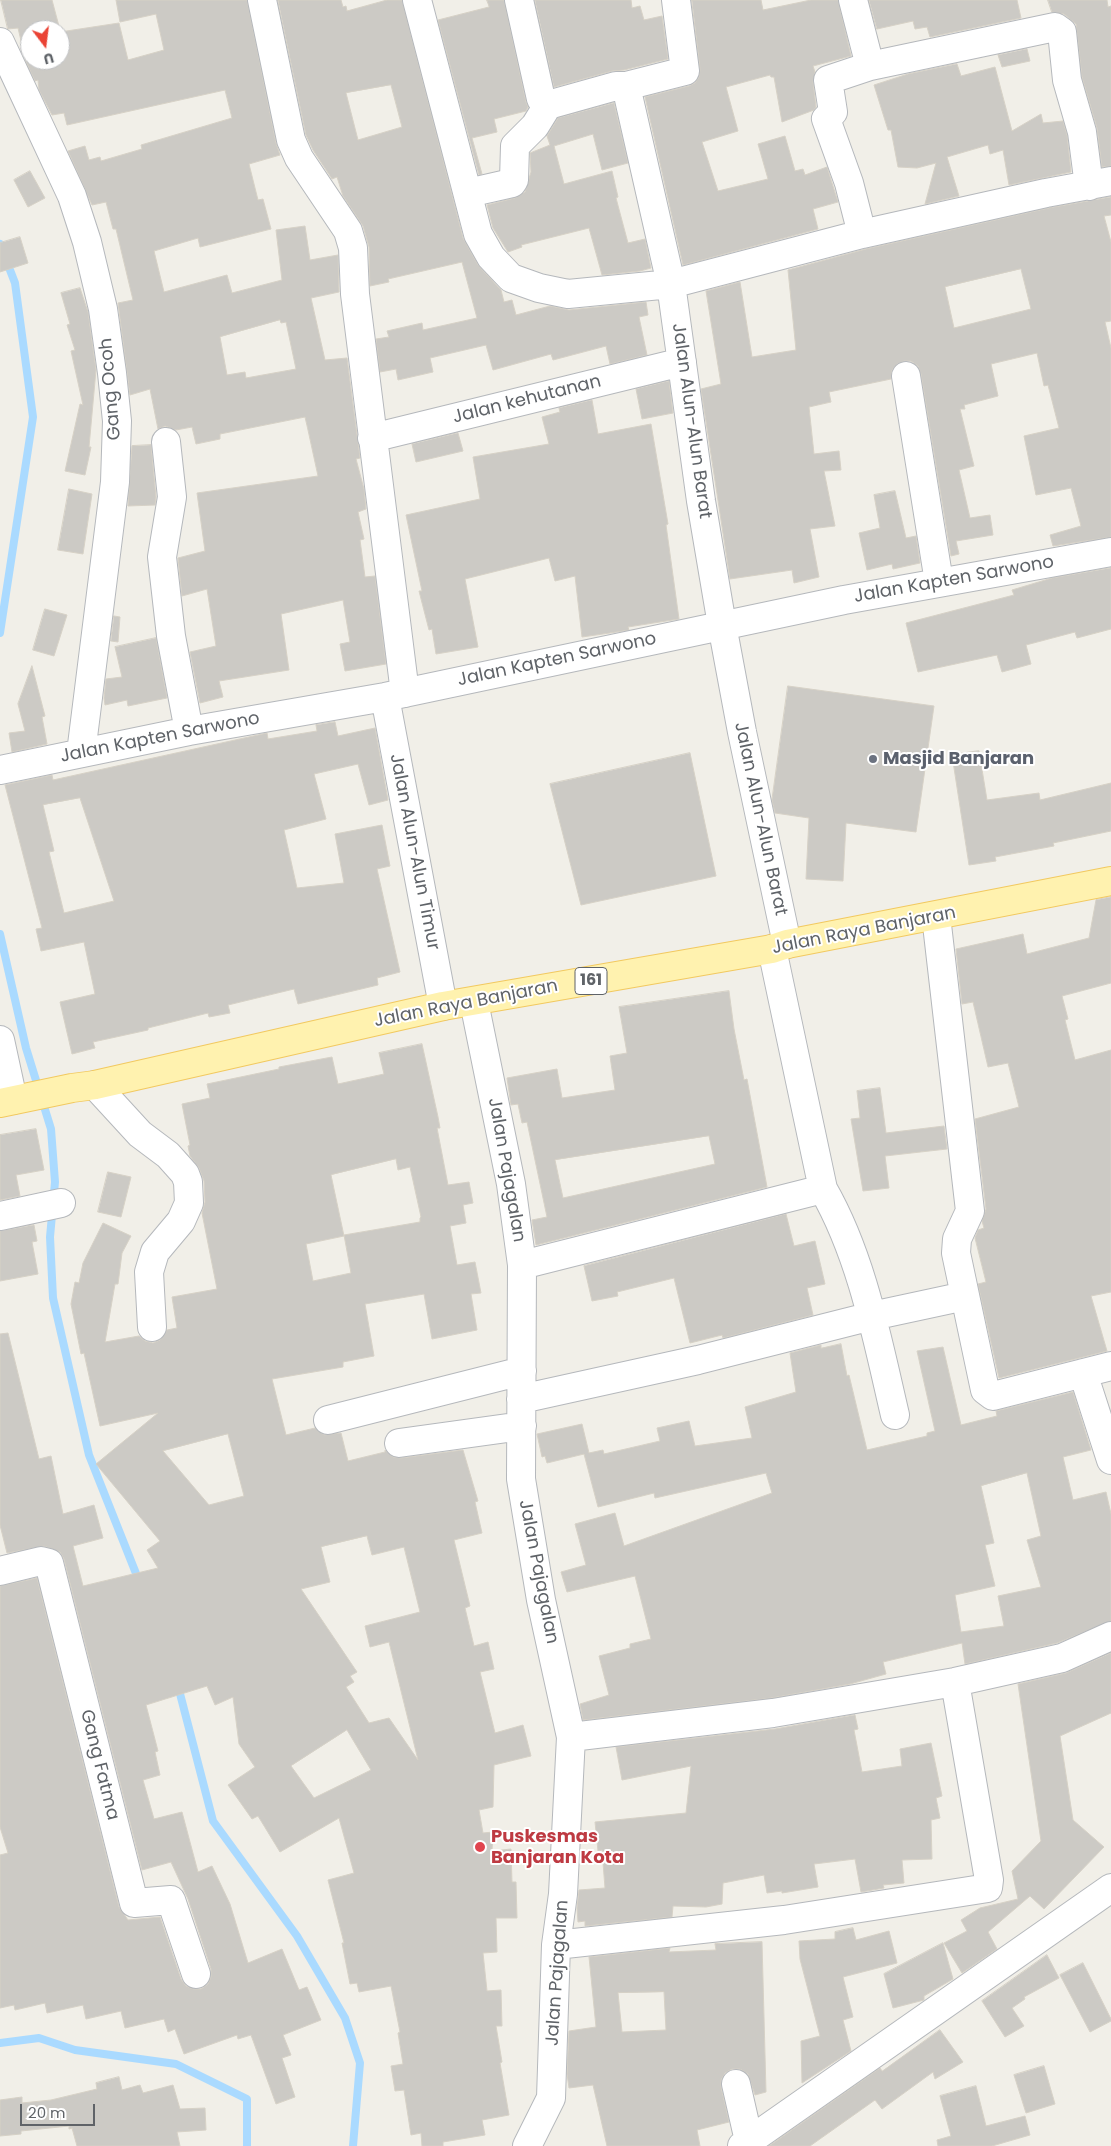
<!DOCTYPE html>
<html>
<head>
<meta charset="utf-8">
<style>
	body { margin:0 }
	#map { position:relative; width:1111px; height:2146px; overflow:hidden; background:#f1efe8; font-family:Poppins,sans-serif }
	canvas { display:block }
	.north { position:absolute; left:20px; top:20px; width:50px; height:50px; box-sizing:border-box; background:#fff; border:1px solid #bfc1c3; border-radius:50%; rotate:165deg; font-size:14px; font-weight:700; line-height:20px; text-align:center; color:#5f6368 }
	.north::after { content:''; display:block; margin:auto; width:18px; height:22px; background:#ea4335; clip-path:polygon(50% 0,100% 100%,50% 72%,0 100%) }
	.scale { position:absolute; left:20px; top:2104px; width:75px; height:22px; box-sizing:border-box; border:2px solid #5f6368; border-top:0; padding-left:6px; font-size:15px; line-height:18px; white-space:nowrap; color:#5f6368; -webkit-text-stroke:4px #fff; paint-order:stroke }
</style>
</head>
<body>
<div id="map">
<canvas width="1111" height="2146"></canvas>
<div class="north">U</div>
<div class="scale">20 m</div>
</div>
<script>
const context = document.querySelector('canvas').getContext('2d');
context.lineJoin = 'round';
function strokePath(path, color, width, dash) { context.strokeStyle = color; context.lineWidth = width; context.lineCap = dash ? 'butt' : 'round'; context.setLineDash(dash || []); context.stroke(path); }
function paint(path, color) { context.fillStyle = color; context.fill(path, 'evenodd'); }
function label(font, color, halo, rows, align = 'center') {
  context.font = font + ' Poppins,sans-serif'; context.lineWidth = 4; context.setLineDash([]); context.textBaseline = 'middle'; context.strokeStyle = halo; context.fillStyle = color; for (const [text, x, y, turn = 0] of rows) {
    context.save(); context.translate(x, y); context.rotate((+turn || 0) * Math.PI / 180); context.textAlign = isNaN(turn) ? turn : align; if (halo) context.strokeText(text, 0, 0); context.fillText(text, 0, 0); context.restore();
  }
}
const stream = new Path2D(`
	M 0,244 L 15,283 L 33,417 L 0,633
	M 0,934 L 26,1048 L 51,1129 L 55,1182 L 50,1237 L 53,1298 L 89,1455 L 139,1581
	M 178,1686 L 213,1821 L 297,1936 L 345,2018 L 360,2063 L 353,2146
	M 0,2043 L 39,2038 L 75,2050 L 176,2064 L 247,2099 L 247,2146`);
const building = new Path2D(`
	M 1,0 L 52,0 L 60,30 L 30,30 L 30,60 L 60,60 L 60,32 L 119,23 L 128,60 L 164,50 L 156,14 L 120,22 L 116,0 L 247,0 L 276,143 L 280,155 L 249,164 L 258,200 L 263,199 L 271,229 L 200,247 L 198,238 L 154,251 L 164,292 L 227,275 L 232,293 L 282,280 L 276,230 L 305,226 L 310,260 L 338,255 L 339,292 L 311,298 L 325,360 L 347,358 L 360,458 L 356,459 L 364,489 L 366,509 L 358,512 L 364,539 L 360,540 L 365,577 L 375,576 L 386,664 L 345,671 L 340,644 L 350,642 L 343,600 L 281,614 L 289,670 L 219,681 L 223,697 L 200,703 L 190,652 L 216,646 L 207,589 L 182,596 L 178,558 L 205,551 L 197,493 L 318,476 L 308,430 L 305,417 L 220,434 L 220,439 L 196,444 L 192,427 L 176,430 L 165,426 L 158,429 L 150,389 L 130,395 L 118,303 L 133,300 L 116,229 L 113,229 L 106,202 L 92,205 L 68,151 L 85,146 L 89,160 L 100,157 L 101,161 L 142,149 L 141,145 L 232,118 L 225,90 L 67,125 L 64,113 L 52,115 L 39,90 L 38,80 L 35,81 L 26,62 L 18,28 L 8,29 ZM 280,320 L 281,323 L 286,322 L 296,369 L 246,378 L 245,372 L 227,375 L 220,337 Z
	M 278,0 L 341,0 L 343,7 L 346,6 L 347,11 L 387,0 L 402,0 L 463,238 L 478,265 L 501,290 L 504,302 L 512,300 L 516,315 L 550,306 L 569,310 L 646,302 L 648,315 L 639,317 L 647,355 L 610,364 L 606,346 L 553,360 L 551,354 L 493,370 L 486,345 L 430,358 L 433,372 L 398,380 L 396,369 L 380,372 L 376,339 L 389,337 L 387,331 L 422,323 L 423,330 L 477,318 L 462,262 L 388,279 L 389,282 L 370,286 L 369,247 L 363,226 L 343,196 L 337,177 L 332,179 L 313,150 L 306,135 ZM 391,85 L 402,127 L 358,140 L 346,93 Z
	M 487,0 L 504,0 L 526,102 L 528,107 L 526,111 L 494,119 L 497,132 L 472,138 L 482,174 L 479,175 L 438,20 L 489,7 Z
	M 535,0 L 631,0 L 632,8 L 640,6 L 644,20 L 662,16 L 668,59 L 624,70 L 612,71 L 554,87 Z
	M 692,0 L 761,0 L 763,10 L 811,0 L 838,0 L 851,56 L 813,66 L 815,72 L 813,82 L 816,107 L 814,110 L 782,122 L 774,77 L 771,77 L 770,75 L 726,87 L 738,131 L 702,142 L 718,191 L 768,179 L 758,144 L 785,136 L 795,171 L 803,169 L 805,175 L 827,167 L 838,202 L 813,209 L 818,229 L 683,265 L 645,97 L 689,86 L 695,83 L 699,77 L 700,69 Z
	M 869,0 L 1017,0 L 1021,18 L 930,37 L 927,27 L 915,29 L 913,21 L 877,29 Z
	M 1048,0 L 1107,0 L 1108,7 L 1111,6 L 1111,166 L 1102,167 L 1097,128 L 1082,77 L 1076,24 L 1064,14 L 1052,12 Z
	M 1027,49 L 1030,61 L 1002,67 L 998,55 Z
	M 957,64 L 961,76 L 995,67 L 1012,131 L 1041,114 L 1043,123 L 1063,121 L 1067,135 L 1071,172 L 1009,185 L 1003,150 L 990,154 L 988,145 L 947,157 L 959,196 L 925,204 L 936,163 L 917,168 L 898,167 L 891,130 L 888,130 L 874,85 L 908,74 Z
	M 614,103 L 628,163 L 602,170 L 593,134 L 554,146 L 564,184 L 612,171 L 618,197 L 616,198 L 628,243 L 645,239 L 651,268 L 640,271 L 602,275 L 589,228 L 521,245 L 522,247 L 508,252 L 493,228 L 487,205 L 515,198 L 525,192 L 531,172 L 530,153 L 550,145 L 547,136 L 558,118 Z
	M 30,171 L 45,198 L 28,207 L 14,180 Z
	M 1111,197 L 1111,215 L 1104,216 L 1111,242 L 1111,321 L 1105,322 L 1111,348 L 1111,537 L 1053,546 L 1050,535 L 1081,526 L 1071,488 L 1036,495 L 1024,436 L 1059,428 L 1048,385 L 1044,386 L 1037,353 L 991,364 L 998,396 L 964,405 L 965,409 L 960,409 L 974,466 L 959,470 L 970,518 L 990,515 L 993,535 L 956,541 L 959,554 L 951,556 L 921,374 L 918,366 L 911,361 L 904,361 L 897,364 L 892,370 L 891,379 L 829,392 L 831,402 L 809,407 L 814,454 L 839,451 L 841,470 L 824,471 L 835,526 L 810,529 L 819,577 L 794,583 L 792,570 L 730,579 L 701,389 L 721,384 L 706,291 L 740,282 L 752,357 L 796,350 L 788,270 L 866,249 L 1049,208 ZM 1021,269 L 1031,309 L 954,328 L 945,287 Z
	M 20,237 L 28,263 L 0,272 L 0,243 Z
	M 80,288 L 88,312 L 96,370 L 89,447 L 91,447 L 85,475 L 65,471 L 80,404 L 83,405 L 71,351 L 75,350 L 67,325 L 70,324 L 61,293 Z
	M 669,381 L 673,413 L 642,419 L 636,389 Z
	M 592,400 L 598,434 L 651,424 L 668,524 L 666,525 L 679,619 L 628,627 L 629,630 L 610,633 L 582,637 L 575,576 L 555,581 L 549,558 L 465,579 L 478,647 L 436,654 L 432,629 L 429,630 L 419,591 L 422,591 L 406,515 L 480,499 L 473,457 L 549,444 L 542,417 L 560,412 L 559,408 Z
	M 458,433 L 463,451 L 416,462 L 412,444 Z
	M 151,445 L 156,497 L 155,505 L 128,506 L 132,446 Z
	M 69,489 L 92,494 L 83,554 L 58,550 Z
	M 895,491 L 906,538 L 916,536 L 920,563 L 893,569 L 892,564 L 867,570 L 859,533 L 880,528 L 874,495 Z
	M 1111,568 L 1111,629 L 1077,638 L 1075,632 L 1026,645 L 1031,664 L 1002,672 L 997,655 L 918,672 L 906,623 L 1014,595 L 1012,590 L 1052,578 Z
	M 45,609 L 67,615 L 54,656 L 33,650 Z
	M 114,616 L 120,617 L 118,642 L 111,641 Z
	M 156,638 L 167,698 L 128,706 L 127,700 L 105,705 L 104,698 L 106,679 L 122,677 L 115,647 Z
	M 32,666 L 45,716 L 42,717 L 47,744 L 12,752 L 9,733 L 25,731 L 18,704 Z
	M 788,686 L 934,706 L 916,832 L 846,823 L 843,881 L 806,879 L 809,818 L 775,813 L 772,800 Z
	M 335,722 L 338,736 L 375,728 L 388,800 L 369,805 L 358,764 L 314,774 L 326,819 L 284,830 L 297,888 L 344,883 L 335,834 L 382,825 L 390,866 L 377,869 L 400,972 L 377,978 L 378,985 L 298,1004 L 294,989 L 228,1005 L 230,1013 L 209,1017 L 208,1013 L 148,1028 L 148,1030 L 93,1042 L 95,1048 L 72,1054 L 60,1002 L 95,994 L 84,942 L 41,951 L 36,929 L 42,928 L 5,785 L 52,775 L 53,780 L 267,733 L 268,739 L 317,731 L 316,725 ZM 80,798 L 114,901 L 64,913 L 49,852 L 54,851 L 43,805 Z
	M 979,751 L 987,800 L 1039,793 L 1040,800 L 1111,783 L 1111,831 L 1053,843 L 1054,846 L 995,857 L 996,861 L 969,865 L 952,755 Z
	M 690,753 L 716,876 L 581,905 L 550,784 Z
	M 1111,897 L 1111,983 L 1062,996 L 1068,1019 L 1065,1020 L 1075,1060 L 1111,1050 L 1111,1292 L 1091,1296 L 1107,1351 L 999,1378 L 978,1284 L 986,1282 L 975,1238 L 978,1230 L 984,1228 L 982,1221 L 986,1209 L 975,1119 L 1019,1107 L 1008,1063 L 988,1067 L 973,1002 L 962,1004 L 956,949 L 1023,934 L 1027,954 L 1089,938 L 1096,900 Z
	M 729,991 L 734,1029 L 744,1080 L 747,1079 L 767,1187 L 536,1245 L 532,1220 L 547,1217 L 527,1122 L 522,1123 L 518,1104 L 511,1105 L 507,1078 L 557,1069 L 562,1098 L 615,1090 L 610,1056 L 627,1053 L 619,1007 ZM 709,1136 L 715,1164 L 563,1198 L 555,1160 Z
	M 422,1044 L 438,1117 L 440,1128 L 437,1128 L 448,1185 L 469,1182 L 473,1203 L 463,1205 L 466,1223 L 450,1226 L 457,1265 L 475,1262 L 481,1293 L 471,1294 L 477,1330 L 432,1339 L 424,1294 L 365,1304 L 374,1356 L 343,1362 L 343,1367 L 272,1379 L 286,1435 L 315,1428 L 324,1435 L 341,1433 L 348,1461 L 385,1452 L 385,1450 L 393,1457 L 401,1458 L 463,1450 L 478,1501 L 475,1502 L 482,1533 L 454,1540 L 470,1606 L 465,1608 L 474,1646 L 488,1642 L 494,1669 L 480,1672 L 495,1733 L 523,1725 L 531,1756 L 494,1765 L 493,1807 L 479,1810 L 483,1833 L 493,1832 L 492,1851 L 511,1849 L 512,1882 L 516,1882 L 517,1918 L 496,1918 L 497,1952 L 483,1953 L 487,1991 L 501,1990 L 502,2026 L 496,2026 L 502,2062 L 500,2063 L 509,2115 L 482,2120 L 485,2135 L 443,2142 L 443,2146 L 422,2146 L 421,2133 L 411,2135 L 404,2090 L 395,2091 L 391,2066 L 403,2064 L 398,2033 L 400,2032 L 391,1986 L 359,1992 L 357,1983 L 350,1984 L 342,1943 L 344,1943 L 328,1880 L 354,1873 L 339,1818 L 280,1852 L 258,1816 L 252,1819 L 228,1785 L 255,1767 L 239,1744 L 233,1697 L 215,1705 L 207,1686 L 146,1705 L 158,1751 L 155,1752 L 160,1775 L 143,1780 L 154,1819 L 182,1812 L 198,1872 L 212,1866 L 230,1904 L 248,1963 L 282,1949 L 299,1990 L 307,1987 L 321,2020 L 283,2035 L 291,2055 L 282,2058 L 295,2097 L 276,2104 L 251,2035 L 238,2039 L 237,2035 L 184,2054 L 175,2029 L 168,2032 L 164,2019 L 125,2028 L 121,2011 L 86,2019 L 83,2005 L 47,2013 L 45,2003 L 15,2010 L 14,2005 L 0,2008 L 0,1855 L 8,1853 L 0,1827 L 0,1586 L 37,1578 L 119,1907 L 128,1920 L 160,1917 L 181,1979 L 186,1986 L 193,1989 L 201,1989 L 208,1984 L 211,1977 L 211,1969 L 188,1899 L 171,1862 L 142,1870 L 64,1559 L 60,1552 L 44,1546 L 7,1553 L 0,1525 L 0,1334 L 8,1333 L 39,1459 L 51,1456 L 63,1514 L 94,1505 L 103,1538 L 73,1546 L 83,1586 L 158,1568 L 147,1550 L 160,1541 L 96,1464 L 158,1413 L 100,1426 L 84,1353 L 81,1354 L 71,1304 L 75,1282 L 79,1283 L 83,1263 L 103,1223 L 131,1236 L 122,1253 L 118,1284 L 115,1284 L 105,1342 L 139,1336 L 145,1341 L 153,1343 L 160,1340 L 167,1330 L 177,1328 L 172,1297 L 217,1289 L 202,1213 L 205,1202 L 204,1181 L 199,1168 L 190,1156 L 188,1146 L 190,1145 L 182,1104 L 210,1098 L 207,1084 L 279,1069 L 279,1067 L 332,1057 L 338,1084 L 384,1074 L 379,1053 ZM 396,1159 L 398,1170 L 410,1167 L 421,1217 L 420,1218 L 420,1222 L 344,1235 L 351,1273 L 313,1281 L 306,1244 L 344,1236 L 331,1175 ZM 228,1434 L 244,1496 L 209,1505 L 163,1451 ZM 367,1536 L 372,1555 L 404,1547 L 420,1612 L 365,1626 L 370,1647 L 389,1642 L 418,1760 L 389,1718 L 369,1723 L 346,1687 L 354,1682 L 350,1676 L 357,1672 L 301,1589 L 330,1582 L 321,1547 ZM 347,1730 L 371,1770 L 314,1798 L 291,1766 Z
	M 880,1088 L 886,1133 L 944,1126 L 947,1149 L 885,1156 L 889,1188 L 863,1191 L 851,1119 L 860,1118 L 857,1091 Z
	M 36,1129 L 44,1170 L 16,1175 L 20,1196 L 0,1200 L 0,1135 Z
	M 108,1172 L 131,1177 L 121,1217 L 98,1212 Z
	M 786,1214 L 794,1246 L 815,1241 L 825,1284 L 807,1288 L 813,1315 L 723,1338 L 722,1335 L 690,1343 L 674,1278 L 617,1292 L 618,1296 L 592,1301 L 584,1266 Z
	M 34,1225 L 37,1241 L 32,1242 L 38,1274 L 0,1281 L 0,1231 Z
	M 841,1344 L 847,1376 L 849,1375 L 867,1450 L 927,1436 L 927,1433 L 935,1431 L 917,1351 L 943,1347 L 961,1425 L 997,1416 L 996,1411 L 1073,1392 L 1091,1450 L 1063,1457 L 1073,1500 L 1106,1492 L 1111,1514 L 1111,1621 L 1057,1643 L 965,1664 L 962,1643 L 883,1662 L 886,1674 L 850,1684 L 771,1698 L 583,1720 L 580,1704 L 609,1695 L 599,1656 L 630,1648 L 630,1644 L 651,1639 L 635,1576 L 567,1592 L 561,1572 L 586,1565 L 575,1524 L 615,1513 L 624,1546 L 772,1493 L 766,1473 L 655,1498 L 654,1493 L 598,1507 L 584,1454 L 547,1463 L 545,1456 L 542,1457 L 537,1434 L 582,1424 L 589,1453 L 603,1450 L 604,1454 L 660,1441 L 657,1428 L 689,1421 L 695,1446 L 752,1438 L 745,1407 L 796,1392 L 790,1353 L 821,1345 L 821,1348 ZM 1027,1473 L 1041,1536 L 1027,1540 L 1041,1587 L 998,1596 L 1004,1626 L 961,1632 L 955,1595 L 995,1586 L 985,1545 L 994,1543 L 981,1486 Z
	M 1111,1653 L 1111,1713 L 1060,1736 L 1073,1820 L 1104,1847 L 1044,1909 L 1030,1896 L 988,1932 L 997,1949 L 962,1973 L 944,1943 L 967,1931 L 961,1920 L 980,1908 L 1018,1899 L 1012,1871 L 1041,1841 L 1018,1684 L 1066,1673 Z
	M 855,1715 L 858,1729 L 854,1730 L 862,1772 L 902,1766 L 900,1749 L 931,1743 L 942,1796 L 936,1798 L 940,1818 L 931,1820 L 932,1859 L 902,1860 L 904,1883 L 883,1885 L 884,1888 L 861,1892 L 855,1859 L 814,1864 L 818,1887 L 782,1893 L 782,1891 L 767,1893 L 764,1875 L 723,1883 L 722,1904 L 706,1907 L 673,1906 L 672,1917 L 585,1926 L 585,1921 L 578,1922 L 577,1908 L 579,1890 L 605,1888 L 602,1850 L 598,1851 L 595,1822 L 686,1813 L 691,1766 L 622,1780 L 616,1747 L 775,1729 Z
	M 853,1928 L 856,1940 L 889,1931 L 897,1963 L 843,1977 L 853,2017 L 843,2020 L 851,2051 L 802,2083 L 801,2041 L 820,2036 L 800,1959 L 799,1941 L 835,1939 L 835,1932 Z
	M 762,1942 L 766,2092 L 755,2095 L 748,2074 L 740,2069 L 732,2069 L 725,2073 L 721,2080 L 721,2087 L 729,2122 L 697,2130 L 700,2146 L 607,2146 L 593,2085 L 569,2088 L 567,2074 L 569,2031 L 596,2027 L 589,1957 L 670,1948 L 669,1952 L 716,1950 L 715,1944 ZM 664,1992 L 666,2030 L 622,2032 L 618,1993 Z
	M 943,1943 L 953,1979 L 924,1996 L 924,2000 L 893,2008 L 884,1974 Z
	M 1047,1955 L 1059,1978 L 1024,1997 L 1025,1999 L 1012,2008 L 1024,2026 L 1005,2037 L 982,2001 Z
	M 1083,1963 L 1111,2019 L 1111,2021 L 1090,2032 L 1060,1975 Z
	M 940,2030 L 963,2062 L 935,2079 L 933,2072 L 882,2109 L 875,2100 L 810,2146 L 769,2146 L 880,2068 L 882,2071 Z
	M 1044,2066 L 1055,2104 L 1026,2113 L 1014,2075 Z
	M 119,2077 L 122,2090 L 140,2085 L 143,2093 L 173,2085 L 180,2109 L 205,2108 L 206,2130 L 177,2132 L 180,2146 L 77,2146 L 72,2128 L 69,2129 L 69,2126 L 21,2131 L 21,2134 L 0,2136 L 0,2100 L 22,2097 L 22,2103 L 51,2100 L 97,2089 L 96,2083 Z
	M 976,2086 L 986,2126 L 1025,2116 L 1030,2135 L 992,2146 L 938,2146 L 937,2140 L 951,2136 L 940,2096 Z`);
const minor = new Path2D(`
	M 262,0 L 291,140 L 299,158 L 348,231 L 353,248 L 355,294 L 405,693
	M 417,0 L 478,234 L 491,257 L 511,278 L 539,288 L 568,294 L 671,284 L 862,234 L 1046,193 L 1111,181
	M 519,0 L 541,99 L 548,105 L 616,86 L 626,86 L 671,284 L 701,501 L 722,625 L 742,732 L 787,944
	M 853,0 L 870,66 L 828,80 L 833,112 L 826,119 L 849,183 L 862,234
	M 0,42 L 72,196 L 87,242 L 103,309 L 112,373 L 117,421 L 115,482 L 81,753
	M 870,66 L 1055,27 L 1062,32 L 1067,80 L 1082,132 L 1089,186
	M 626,86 L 685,71 L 676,0
	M 468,193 L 512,183 L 514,180 L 515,146 L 535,126 L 548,105
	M 906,376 L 939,582
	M 372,438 L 682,362
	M 166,442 L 172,497 L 162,557 L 171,636 L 189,731
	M 385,697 L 443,1006
	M 0,770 L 189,731 L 385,697 L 844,600 L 1111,552
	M 936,916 L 970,1211 L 957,1239 L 956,1253 L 985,1390 L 993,1396 L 1111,1366
	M 474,1002 L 511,1184 L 522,1265 L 521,1479 L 541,1600 L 571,1737 L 563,1894 L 556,1945 L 551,2098 L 527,2146
	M 0,1040 L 13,1100
	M 95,1085 L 140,1134 L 168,1155 L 185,1174 L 188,1182 L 189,1203 L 181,1221 L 155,1252 L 149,1272 L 152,1327
	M 823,1189 C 862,1257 877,1338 895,1415
	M 0,1216 L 61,1203
	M 522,1265 L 823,1189 L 772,949
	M 1083,1373 L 1111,1460
	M 521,1399 L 698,1360 L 872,1316 L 965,1296
	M 328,1420 L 522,1371
	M 399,1443 L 522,1426
	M 0,1571 L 41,1561 L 49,1563 L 134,1903 L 171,1900 L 196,1974
	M 571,1737 L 773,1713 L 955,1682 L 1062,1658 L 1111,1636
	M 556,1945 L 784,1920 L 988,1888 L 989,1880 L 955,1682
	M 736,2084 L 749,2141
	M 742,2146 L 1111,1888`);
const major = new Path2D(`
	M 0,1103 L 72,1088 L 95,1085 L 443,1006 L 772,949 L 787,944 L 1111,881`);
const markers = [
	[873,759,5,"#6b7280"],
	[480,1847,6,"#e0444e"]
];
const shields = [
	[591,981,32]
];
const shieldNames = [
	["161",591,981]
];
const streetNames = [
	["Gang Ocoh",111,389,-95],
	["Jalan kehutanan",527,400,-14],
	["Jalan Alun-Alun Barat",691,421,82],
	["Jalan Kapten Sarwono",954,580,-10],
	["Jalan Kapten Sarwono",557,660,-12],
	["Jalan Kapten Sarwono",160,738,-11],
	["Jalan Alun-Alun Barat",760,819,78],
	["Jalan Alun-Alun Timur",414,852,79],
	["Jalan Raya Banjaran",864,931,-11],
	["Jalan Raya Banjaran",466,1004,-11],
	["Jalan Pajagalan",506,1170,80],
	["Jalan Pajagalan",538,1572,79],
	["Gang Fatma",99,1765,76],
	["Jalan Pajagalan",558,1973,-86]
];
const worshipNames = [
	["Masjid Banjaran",883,759]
];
const healthNames = [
	["Puskesmas",491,1837],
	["Banjaran Kota",491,1858]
];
strokePath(stream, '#aadaff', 8);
paint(building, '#cccac5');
strokePath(building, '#d6d1c6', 1);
strokePath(minor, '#b5b8bc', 30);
strokePath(major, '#f2c960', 30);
strokePath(minor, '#fff', 28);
strokePath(major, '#fff2af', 28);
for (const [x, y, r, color] of markers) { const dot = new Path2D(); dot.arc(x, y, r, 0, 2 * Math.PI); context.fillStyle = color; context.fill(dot); strokePath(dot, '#fff', 2); }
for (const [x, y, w] of shields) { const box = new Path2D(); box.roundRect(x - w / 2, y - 13.5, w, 27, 4); context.fillStyle = '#fff'; context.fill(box); strokePath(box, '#5f6368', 1); }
label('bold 16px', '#5f6368', null, shieldNames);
label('18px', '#5f6368', '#fff', streetNames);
label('bold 18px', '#5b616d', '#fff', worshipNames, 'left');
label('bold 18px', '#be3a42', '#fff', healthNames, 'left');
</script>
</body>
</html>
